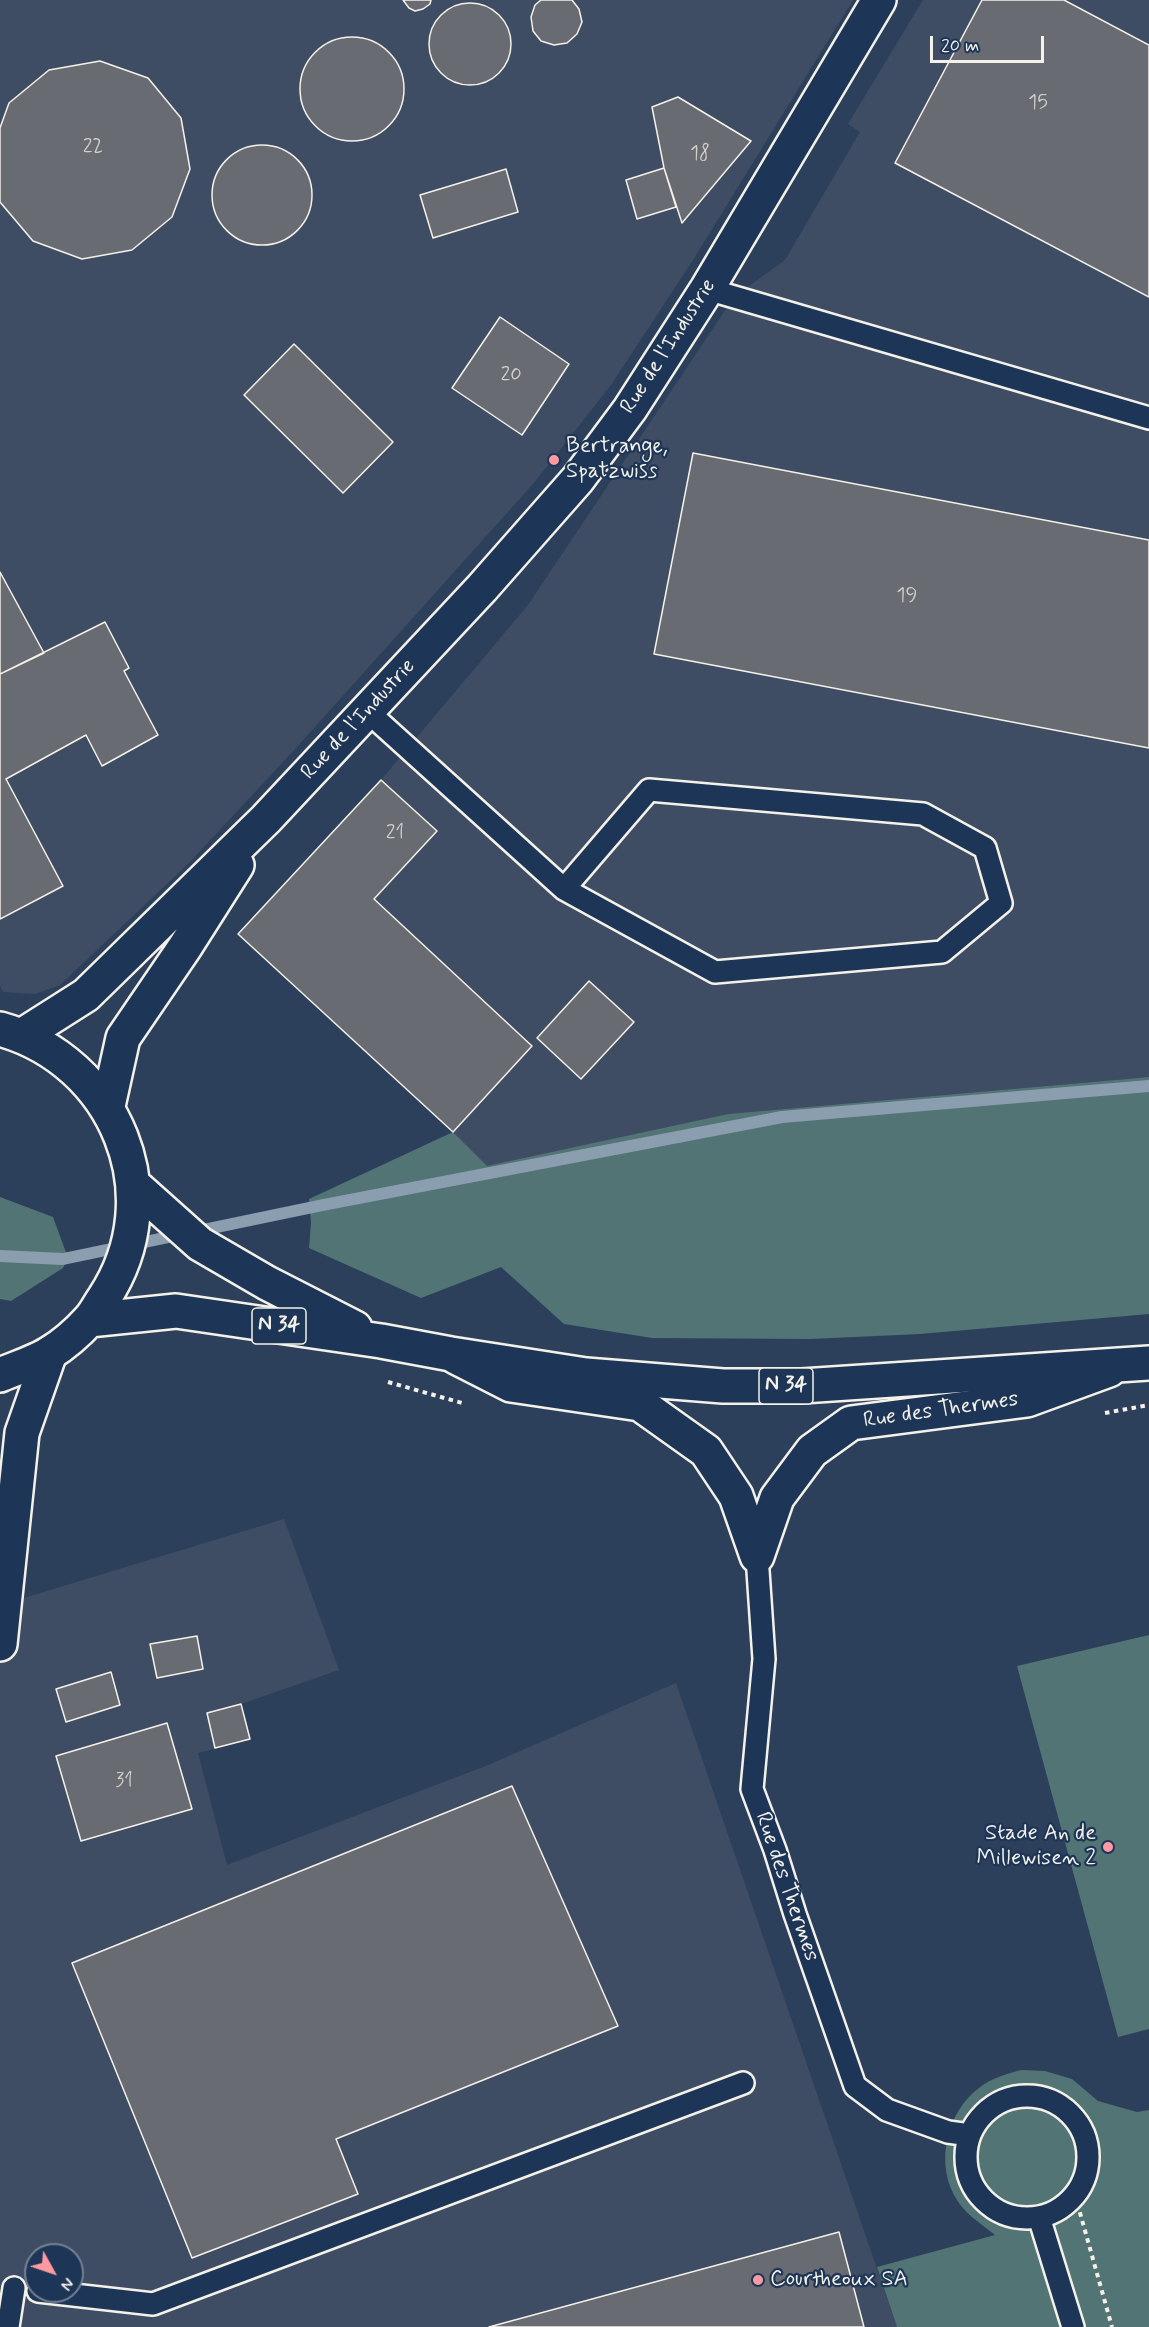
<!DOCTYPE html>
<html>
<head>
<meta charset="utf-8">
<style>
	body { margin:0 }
	#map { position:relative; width:1149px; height:2327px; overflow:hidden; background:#2c405c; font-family:Mynerve,sans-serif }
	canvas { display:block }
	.north { position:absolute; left:24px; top:2243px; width:60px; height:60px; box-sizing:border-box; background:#1d3557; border:2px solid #738091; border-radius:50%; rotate:130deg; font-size:16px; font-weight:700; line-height:24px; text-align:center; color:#f4f1e8 }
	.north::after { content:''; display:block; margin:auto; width:21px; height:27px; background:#ff9aa2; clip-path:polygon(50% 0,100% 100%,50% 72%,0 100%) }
	.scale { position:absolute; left:930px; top:36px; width:114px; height:27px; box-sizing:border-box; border:3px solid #f4f1e8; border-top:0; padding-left:8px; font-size:18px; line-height:21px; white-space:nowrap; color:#f4f1e8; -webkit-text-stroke:4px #1d3557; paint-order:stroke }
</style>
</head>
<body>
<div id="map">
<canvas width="1149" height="2327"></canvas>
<div class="north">N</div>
<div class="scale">20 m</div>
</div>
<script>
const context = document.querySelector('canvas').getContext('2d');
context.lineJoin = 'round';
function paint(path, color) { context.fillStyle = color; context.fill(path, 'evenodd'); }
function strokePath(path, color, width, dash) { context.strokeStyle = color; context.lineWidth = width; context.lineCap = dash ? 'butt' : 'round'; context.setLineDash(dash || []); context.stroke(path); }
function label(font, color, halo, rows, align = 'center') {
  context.font = font + ' Mynerve,sans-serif'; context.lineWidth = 4.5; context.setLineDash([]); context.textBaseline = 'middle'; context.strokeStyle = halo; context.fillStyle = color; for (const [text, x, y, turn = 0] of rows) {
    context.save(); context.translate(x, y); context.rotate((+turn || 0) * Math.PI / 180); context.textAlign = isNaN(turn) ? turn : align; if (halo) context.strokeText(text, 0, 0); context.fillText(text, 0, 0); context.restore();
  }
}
const built = new Path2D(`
	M 0,0 L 853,0 L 693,260 L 611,385 L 533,484 L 296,748 L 189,863 L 60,985 L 35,994 L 3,992 L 0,986 Z
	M 923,0 L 1149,0 L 1149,1077 L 728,1114 L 487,1167 L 453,1132 L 238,934 L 381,780 L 528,605 L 734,297 L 785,260 L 860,132 L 848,124 Z
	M 284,1519 L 339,1670 L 241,1704 L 250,1739 L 198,1753 L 227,1865 L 488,1765 L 676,1683 L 897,2327 L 0,2327 L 0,1580 L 4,1604 ZM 36,2255 L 72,2255 L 72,2291 L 36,2291 Z`);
const green = new Path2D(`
	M 1149,1077 L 1149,1314 L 920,1334 L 810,1339 L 652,1338 L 564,1324 L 501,1267 L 421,1298 L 309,1248 L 311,1223 L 309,1199 L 453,1132 L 487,1166 L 728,1114 Z
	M 0,1197 L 53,1217 L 68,1258 L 63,1268 L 11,1301 L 0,1299 Z
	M 1149,1635 L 1149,2029 L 1118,2037 L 1017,1666 Z
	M 1021,2070 L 1045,2071 L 1072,2079 L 1098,2101 L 1137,2112 L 1149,2110 L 1149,2327 L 897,2327 L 877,2267 L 995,2235 C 979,2222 963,2213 953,2193 C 936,2158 948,2111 979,2088 C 991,2078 1007,2074 1021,2070 Z`);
const stream = new Path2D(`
	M 0,1256 L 63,1259 L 323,1205 L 782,1117 L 1149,1086`);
const building = new Path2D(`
	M 403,0 L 431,0 L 430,4 L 423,9 L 415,11 L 409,8 Z
	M 541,0 L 572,0 L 579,9 L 582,22 L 577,34 L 567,43 L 554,45 L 541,41 L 533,31 L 531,17 L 535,5 Z
	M 982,0 L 1064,0 L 1149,45 L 1149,297 L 895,163 Z
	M429 44a41 41 0 1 1 82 0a41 41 0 1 1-82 0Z
	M300 89a52 52 0 1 1 104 0a52 52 0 1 1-104 0Z
	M 100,61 L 148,78 L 181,118 L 190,169 L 172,217 L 132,250 L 82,259 L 33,241 L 0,202 L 0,128 L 9,103 L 49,70 Z
	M 678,97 L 751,141 L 682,223 L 664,168 L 652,107 Z
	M212 195a50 50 0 1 1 100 0a50 50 0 1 1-100 0Z
	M 664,168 L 676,207 L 637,219 L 626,180 Z
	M 506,169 L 518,212 L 433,238 L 420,195 Z
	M 500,317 L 569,364 L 522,435 L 452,388 Z
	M 294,344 L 393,442 L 343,493 L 244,395 Z
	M 693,453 L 1149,540 L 1149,748 L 654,654 Z
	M 0,572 L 44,653 L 0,674 Z
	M 105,622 L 129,668 L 124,671 L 158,735 L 102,766 L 86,735 L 6,779 L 63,886 L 0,919 L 0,674 Z
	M 381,780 L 437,831 L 374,899 L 532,1046 L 453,1132 L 238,934 Z
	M 589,981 L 634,1022 L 581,1079 L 537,1038 Z
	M 197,1636 L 203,1669 L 157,1678 L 150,1644 Z
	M 111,1672 L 120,1705 L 66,1722 L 56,1689 Z
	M 241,1704 L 250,1739 L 215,1748 L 207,1713 Z
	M 167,1723 L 192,1809 L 81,1841 L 56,1756 Z
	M 512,1786 L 618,2026 L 336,2139 L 358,2194 L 192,2258 L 72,1963 Z
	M 839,2232 L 864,2327 L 489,2327 Z`);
const path = new Path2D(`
	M 388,1382 L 462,1403
	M 1105,1413 L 1149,1405
	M 1075,2195 L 1112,2327`);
const service = new Path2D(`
	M 707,289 L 1149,418
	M 367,711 L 564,889 L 715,972 L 942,952 L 1001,903 L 985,848 L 923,814 L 649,790 L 564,889
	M 757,1556 L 764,1659 L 752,1789 L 775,1850 L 795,1914 L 855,2086 L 887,2110 L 948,2132 L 970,2135
	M966 2157a61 61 0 1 1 122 0a61 61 0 1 1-122 0Z
	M 1039,2217 L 1073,2327
	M 38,2291 L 153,2304 L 743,2083
	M 8,2327 L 14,2288`);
const minor = new Path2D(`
	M 456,1357 L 511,1385 L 640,1404 L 706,1451 L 736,1496 L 757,1556
	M 757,1556 L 777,1498 L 812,1451 L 851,1423 L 1027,1400 L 1109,1370`);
const tertiary = new Path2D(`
	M 23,1035 L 86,995 L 266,819 L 482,588 L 578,479 L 630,409 L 707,289 L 879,0
	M 108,1106 L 123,1038 L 185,947 L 237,865
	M 0,1644 L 22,1433 L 50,1353`);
const primary = new Path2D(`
	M 0,1029 C 116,1061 172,1195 104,1298 C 99,1305 95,1314 89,1320 C 79,1331 63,1345 50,1353 C 36,1362 16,1368 0,1375
	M 134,1185 L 200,1244 L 267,1283 L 355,1328
	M 89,1320 L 176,1311 L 381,1341 L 451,1354 L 586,1375 L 723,1386 L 802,1386 L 1149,1363`);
const markers = [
	[554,460,6,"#ff9aa2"],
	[1108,1847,6,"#ff9aa2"],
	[758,2280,6,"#ff9aa2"]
];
const numberNames = [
	["15",1038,104],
	["22",93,148],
	["18",700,155],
	["20",511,376],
	["19",907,597],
	["21",395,834],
	["31",124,1782]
];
const shields = [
	[279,1326,54],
	[786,1386,54]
];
const shieldNames = [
	["N 34",279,1326],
	["N 34",786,1386]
];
const streetNames = [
	["Rue de l'Industrie",669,347,-57],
	["Rue de l'Industrie",359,720,-47],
	["Rue des Thermes",941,1411,-8],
	["Rue des Thermes",786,1887,71]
];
const poiNames = [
	["Bertrange,",566,447],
	["Spatzwiss",566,472],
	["Stade An de",1096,1834,"right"],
	["Millewisen 2",1096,1859,"right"],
	["Courtheoux SA",770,2280]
];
paint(built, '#3e4d63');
paint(green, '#527475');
strokePath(stream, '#8a9eaf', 12);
paint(building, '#696b72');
strokePath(building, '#f4f1e8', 1.5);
strokePath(service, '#f4f1e8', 26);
strokePath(minor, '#f4f1e8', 38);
strokePath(tertiary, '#f4f1e8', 38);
strokePath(primary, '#f4f1e8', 38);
strokePath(path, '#f4f1e8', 4, [4.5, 4.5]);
strokePath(service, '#1d3557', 21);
strokePath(minor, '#1d3557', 33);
strokePath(tertiary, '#1d3557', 33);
strokePath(primary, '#1d3557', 33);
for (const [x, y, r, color] of markers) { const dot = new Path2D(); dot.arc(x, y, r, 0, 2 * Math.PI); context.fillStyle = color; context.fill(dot); strokePath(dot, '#1d3557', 2); }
label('20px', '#d1d0ca', null, numberNames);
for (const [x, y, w] of shields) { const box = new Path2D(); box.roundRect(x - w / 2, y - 18, w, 36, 4.5); context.fillStyle = '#1d3557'; context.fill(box); strokePath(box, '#f4f1e8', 1.5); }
label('bold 21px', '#f4f1e8', null, shieldNames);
label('22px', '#f4f1e8', '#1d3557', streetNames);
label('22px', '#f4f1e8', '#1d3557', poiNames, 'left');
</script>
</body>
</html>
